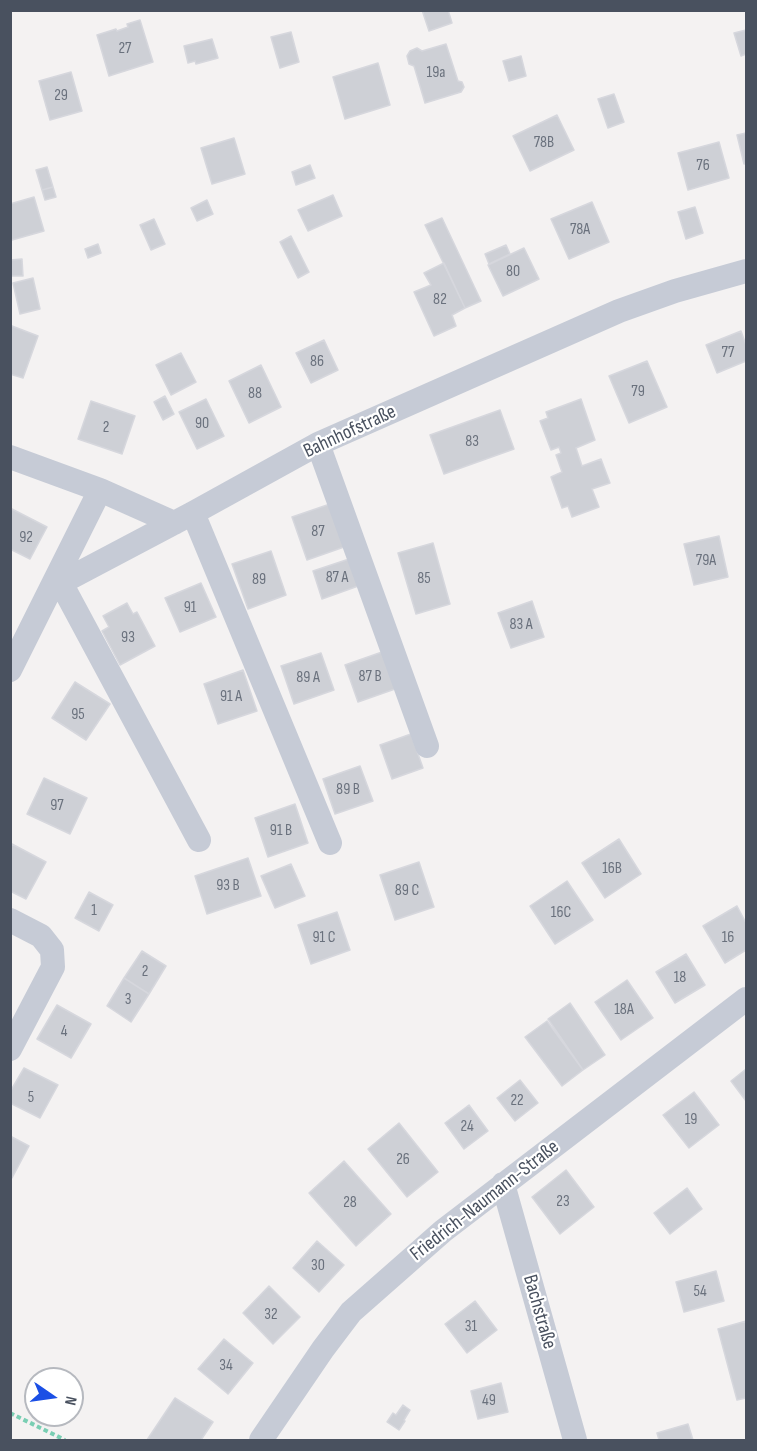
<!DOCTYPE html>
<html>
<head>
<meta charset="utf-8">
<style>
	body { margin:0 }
	#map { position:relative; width:757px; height:1451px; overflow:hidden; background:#f4f2f2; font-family:"Sofia Sans Condensed",sans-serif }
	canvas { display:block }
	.frame { position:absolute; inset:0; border:12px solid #49515f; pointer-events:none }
	.north { position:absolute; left:24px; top:1367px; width:60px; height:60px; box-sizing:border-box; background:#fff; border:2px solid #b6b9bf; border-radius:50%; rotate:103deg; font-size:16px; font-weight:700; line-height:24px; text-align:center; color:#49515f }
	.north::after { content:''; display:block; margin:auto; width:21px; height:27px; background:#1b4fe5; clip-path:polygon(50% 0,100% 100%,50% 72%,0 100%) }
</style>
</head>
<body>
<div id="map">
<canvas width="757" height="1451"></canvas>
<div class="frame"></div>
<div class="north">N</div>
</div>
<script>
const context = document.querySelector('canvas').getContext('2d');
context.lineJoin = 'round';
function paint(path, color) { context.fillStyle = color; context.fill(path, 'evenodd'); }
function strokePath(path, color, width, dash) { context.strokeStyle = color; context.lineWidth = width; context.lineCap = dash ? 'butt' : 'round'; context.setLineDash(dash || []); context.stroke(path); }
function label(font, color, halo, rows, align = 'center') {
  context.font = font + ' "Sofia Sans Condensed",sans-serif'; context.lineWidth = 4.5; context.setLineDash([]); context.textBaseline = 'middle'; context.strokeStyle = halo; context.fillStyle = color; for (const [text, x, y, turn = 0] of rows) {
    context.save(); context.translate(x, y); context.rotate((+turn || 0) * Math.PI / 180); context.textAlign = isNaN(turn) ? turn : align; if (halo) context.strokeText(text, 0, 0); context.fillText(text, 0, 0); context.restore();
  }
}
const building = new Path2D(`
	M 422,10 L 448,10 L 452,23 L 429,31 Z
	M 140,20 L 153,62 L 109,76 L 97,35 L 116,29 L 117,31 L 128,27 L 127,24 Z
	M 746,30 L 746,54 L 741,56 L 734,33 Z
	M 291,32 L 299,62 L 280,68 L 271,37 Z
	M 212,39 L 218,58 L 196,64 L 195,61 L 188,63 L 184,46 Z
	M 446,44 L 458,81 L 462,82 L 464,87 L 461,92 L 425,103 L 414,66 L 409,64 L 407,56 L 410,51 L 417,48 L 422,51 Z
	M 521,56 L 526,76 L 509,81 L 503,61 Z
	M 378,63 L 390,105 L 345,119 L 333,77 Z
	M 71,72 L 82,111 L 50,120 L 39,81 Z
	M 614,94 L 624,122 L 608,128 L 598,99 Z
	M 557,115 L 574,150 L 530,171 L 513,136 Z
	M 746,133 L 746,163 L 744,164 L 737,135 Z
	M 234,138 L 245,174 L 212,184 L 201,148 Z
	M 719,142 L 729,178 L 688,190 L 678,153 Z
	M 310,165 L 315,178 L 296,185 L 292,172 Z
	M 47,167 L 53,187 L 42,190 L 36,170 Z
	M 53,187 L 56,197 L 45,200 L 42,190 Z
	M 333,195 L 342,216 L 308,231 L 298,210 Z
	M 34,197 L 44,231 L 12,240 L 10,236 L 10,204 Z
	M 207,200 L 213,214 L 197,221 L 191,208 Z
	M 592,202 L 609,242 L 569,259 L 551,219 Z
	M 695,207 L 703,233 L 686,239 L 678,212 Z
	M 442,218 L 481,301 L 465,308 L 425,225 Z
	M 154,219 L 165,244 L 151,250 L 140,225 Z
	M 291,236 L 309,272 L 298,278 L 280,242 Z
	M 98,244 L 101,253 L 88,258 L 85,249 Z
	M 506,245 L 510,254 L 489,264 L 485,254 Z
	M 524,248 L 539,279 L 503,296 L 488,265 Z
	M 22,259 L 23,276 L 10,276 L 10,260 Z
	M 444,263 L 465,308 L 452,315 L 456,326 L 434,336 L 414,292 L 431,285 L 424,273 Z
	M 33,278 L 40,309 L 20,314 L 13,283 Z
	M 12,326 L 38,336 L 23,378 L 10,374 L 10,329 Z
	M 741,331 L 746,345 L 746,361 L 717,373 L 706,345 Z
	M 324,340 L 338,370 L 311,383 L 296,353 Z
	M 181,353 L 196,382 L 171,395 L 156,365 Z
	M 647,361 L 667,407 L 629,423 L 609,376 Z
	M 261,365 L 281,407 L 249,423 L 229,381 Z
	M 165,396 L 174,414 L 163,420 L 154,402 Z
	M 206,399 L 224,436 L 197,449 L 179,412 Z
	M 581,399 L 595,440 L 576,448 L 582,466 L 601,459 L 610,483 L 592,489 L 599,507 L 572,517 L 568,506 L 562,508 L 551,477 L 562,472 L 556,455 L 561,453 L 559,447 L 551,450 L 540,421 L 548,418 L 546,412 Z
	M 91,401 L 135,416 L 122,454 L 78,439 Z
	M 500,410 L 514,449 L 444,474 L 430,435 Z
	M 330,504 L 344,547 L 307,560 L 292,517 Z
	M 10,508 L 47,527 L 30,559 L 10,549 Z
	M 719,536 L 728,577 L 694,585 L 684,544 Z
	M 433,543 L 450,604 L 416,614 L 398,553 Z
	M 271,551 L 286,595 L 248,609 L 232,564 Z
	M 352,558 L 361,585 L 322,599 L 313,571 Z
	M 201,583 L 216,617 L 180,632 L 165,598 Z
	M 532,601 L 544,637 L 511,648 L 498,613 Z
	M 127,603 L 133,614 L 137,612 L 155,646 L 120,665 L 102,631 L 109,627 L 103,616 Z
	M 382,652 L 395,689 L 358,702 L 345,665 Z
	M 321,653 L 334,690 L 294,704 L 281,666 Z
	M 243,670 L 257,711 L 218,724 L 204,684 Z
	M 75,682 L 110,704 L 86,740 L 52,718 Z
	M 411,734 L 423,768 L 392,779 L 380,745 Z
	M 360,766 L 373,801 L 335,814 L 323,779 Z
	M 44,778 L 87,798 L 70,834 L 27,814 Z
	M 295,804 L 308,843 L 268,857 L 255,818 Z
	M 619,839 L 641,874 L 605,898 L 582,863 Z
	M 12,844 L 46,862 L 26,899 L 10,891 L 10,847 Z
	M 248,858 L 261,896 L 207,914 L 195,876 Z
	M 419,862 L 434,907 L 395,920 L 380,875 Z
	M 291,864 L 305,896 L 275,908 L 261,876 Z
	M 567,881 L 593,920 L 555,944 L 530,906 Z
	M 89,892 L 113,905 L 99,931 L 75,918 Z
	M 737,906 L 746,923 L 746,950 L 725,963 L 703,926 Z
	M 337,912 L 350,950 L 311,964 L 298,925 Z
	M 142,951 L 166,966 L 149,994 L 124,978 Z
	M 686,954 L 705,985 L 675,1003 L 656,972 Z
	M 124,978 L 149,994 L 131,1022 L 107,1006 Z
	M 627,980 L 653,1018 L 621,1040 L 595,1002 Z
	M 570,1003 L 605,1055 L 583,1070 L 548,1019 Z
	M 57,1005 L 91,1024 L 71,1058 L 37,1039 Z
	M 547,1021 L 583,1070 L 562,1086 L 525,1037 Z
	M 24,1068 L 58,1085 L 40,1118 L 10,1103 L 10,1092 Z
	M 746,1069 L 746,1101 L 731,1081 Z
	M 520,1080 L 538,1103 L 515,1121 L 497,1098 Z
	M 694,1092 L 719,1125 L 689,1148 L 663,1115 Z
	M 469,1105 L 488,1131 L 464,1149 L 445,1123 Z
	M 399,1123 L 438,1172 L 407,1197 L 368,1149 Z
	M 10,1136 L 29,1146 L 12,1178 L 10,1177 Z
	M 344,1161 L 391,1214 L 356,1246 L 309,1193 Z
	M 566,1170 L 594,1207 L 560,1234 L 532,1197 Z
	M 687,1188 L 702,1209 L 670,1234 L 654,1213 Z
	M 317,1241 L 344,1265 L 319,1292 L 293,1268 Z
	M 716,1271 L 724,1301 L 684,1312 L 676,1282 Z
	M 269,1286 L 300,1317 L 273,1344 L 243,1313 Z
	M 475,1301 L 497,1330 L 467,1353 L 445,1324 Z
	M 746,1321 L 746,1398 L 737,1400 L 718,1329 Z
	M 224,1339 L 253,1363 L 228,1394 L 198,1369 Z
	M 501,1383 L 508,1412 L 478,1419 L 471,1391 Z
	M 175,1398 L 213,1422 L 201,1440 L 147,1440 Z
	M 403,1405 L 410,1410 L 404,1420 L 405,1421 L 399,1430 L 387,1422 L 393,1413 L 396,1415 Z
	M 688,1424 L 693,1440 L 659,1440 L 657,1433 Z`);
const path = new Path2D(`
	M 10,1413 L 65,1440`);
const minor = new Path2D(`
	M 318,444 L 427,746
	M 10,457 L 100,490 L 174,523
	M 193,513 L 330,843
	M 61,583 L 199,840
	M 51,588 L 193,513 L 318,444 L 619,311 L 675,291 L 746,271
	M 10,670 L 100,490
	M 10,920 L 41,936 L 52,950 L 53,967 L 10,1049
	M 503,1184 L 575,1440
	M 261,1440 L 323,1349 L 351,1312 L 443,1231 L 746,999`);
const numberNames = [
	["27",125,49],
	["19a",436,73],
	["29",61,96],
	["78B",544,143],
	["76",703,166],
	["78A",580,230],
	["80",513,272],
	["82",440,300],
	["77",728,353],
	["86",317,362],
	["79",638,392],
	["88",255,394],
	["90",202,424],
	["2",106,428],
	["83",472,442],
	["87",318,532],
	["92",26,538],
	["79A",706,561],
	["87 A",337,578],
	["85",424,579],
	["89",259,580],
	["91",190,608],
	["83 A",521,625],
	["93",128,638],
	["87 B",370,677],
	["89 A",308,678],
	["91 A",231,697],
	["95",78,715],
	["89 B",348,790],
	["97",57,806],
	["91 B",281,831],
	["16B",612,869],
	["93 B",228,886],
	["89 C",407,891],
	["1",94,911],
	["16C",561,913],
	["91 C",324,938],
	["16",728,938],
	["2",145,972],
	["18",680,978],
	["3",128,1000],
	["18A",624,1010],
	["4",64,1032],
	["5",31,1098],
	["22",517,1101],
	["19",691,1120],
	["24",467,1127],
	["26",403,1160],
	["23",563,1202],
	["28",350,1203],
	["30",318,1266],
	["54",700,1292],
	["32",271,1315],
	["31",471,1327],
	["34",226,1366],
	["49",489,1401]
];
const streetNames = [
	["Bahnhofstraße",350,432,-25],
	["Friedrich-Naumann-Straße",485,1201,-38],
	["Bachstraße",539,1312,74]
];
paint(building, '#ced0d6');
strokePath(building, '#d6d7dd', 1.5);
strokePath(path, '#79ceb3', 4, [4.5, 3]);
strokePath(minor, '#c6cbd6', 24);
label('16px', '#6a717d', null, numberNames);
label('20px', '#49515f', '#fff', streetNames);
</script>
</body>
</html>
